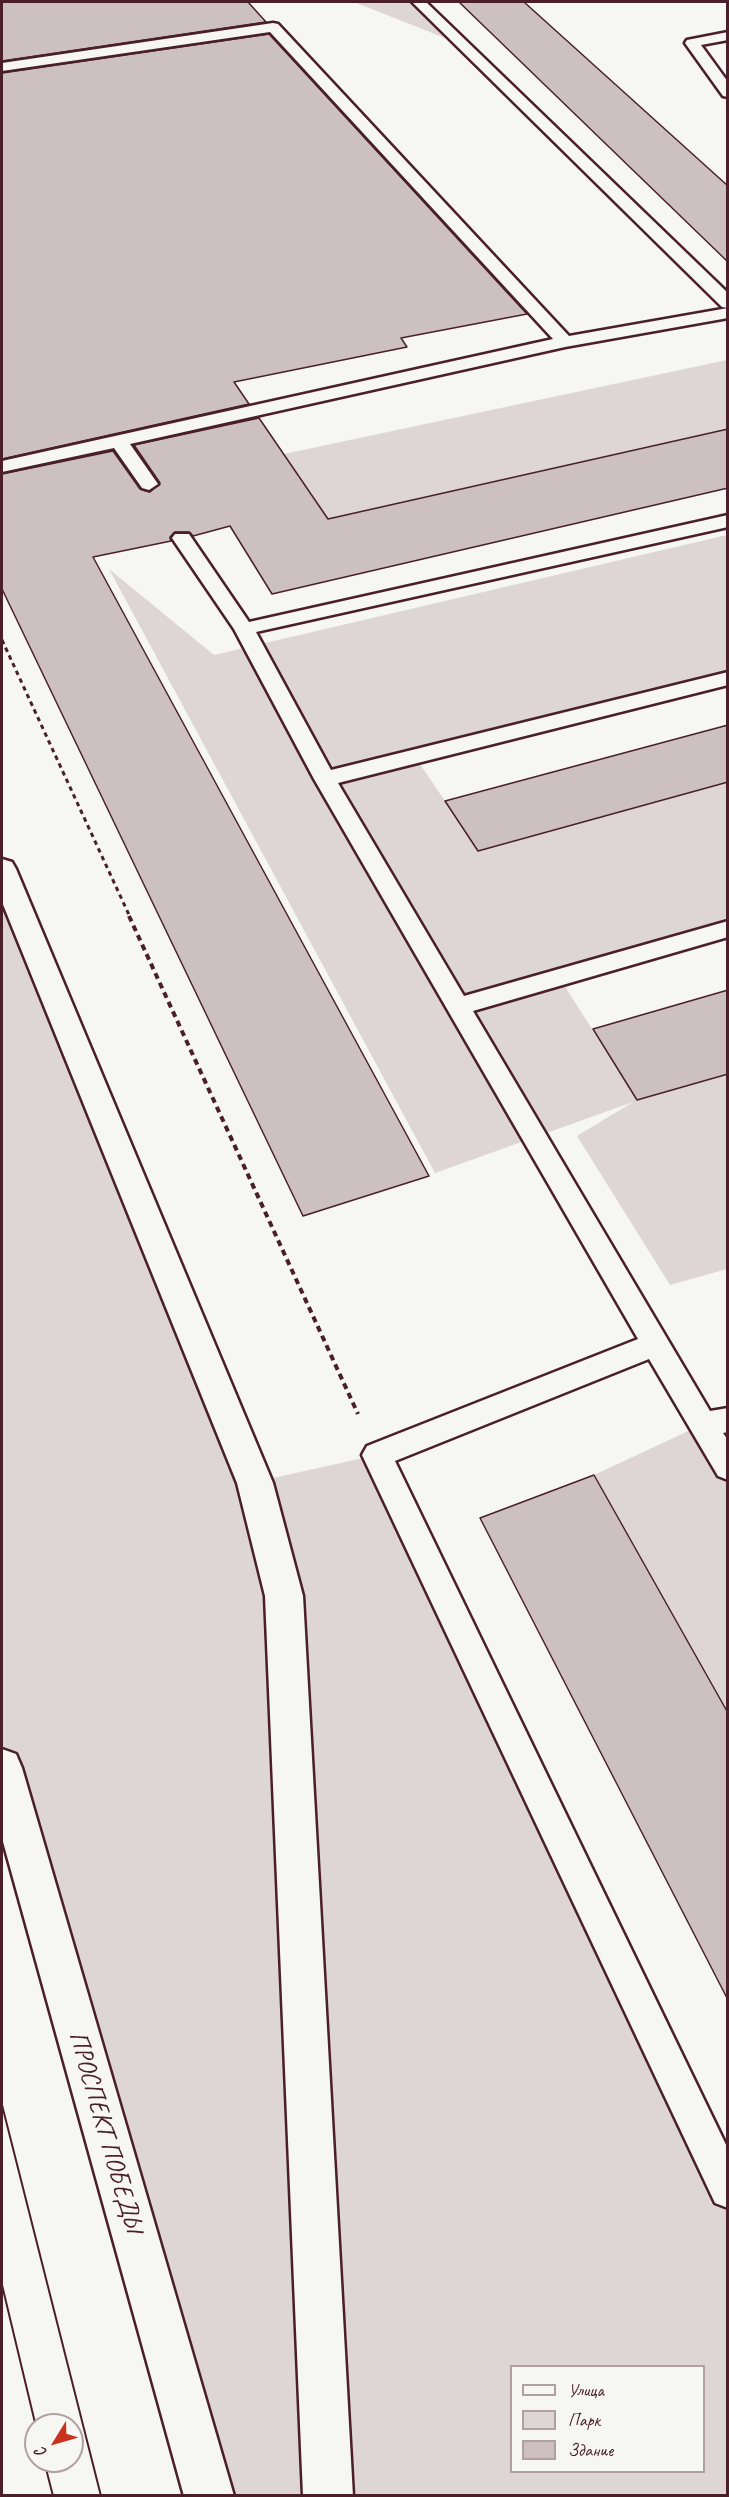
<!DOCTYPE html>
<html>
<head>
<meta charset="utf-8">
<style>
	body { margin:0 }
	#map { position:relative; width:729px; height:2497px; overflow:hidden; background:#f6f6f2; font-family:Caveat,sans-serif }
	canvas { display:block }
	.frame { position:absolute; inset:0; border:3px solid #4a1f2b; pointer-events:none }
	.legend { position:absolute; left:510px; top:2365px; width:195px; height:108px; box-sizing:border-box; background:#f6f6f2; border:2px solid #b1a0a2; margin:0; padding:8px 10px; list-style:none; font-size:18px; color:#4a1f2b }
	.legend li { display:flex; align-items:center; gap:12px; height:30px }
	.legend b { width:30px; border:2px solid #b1a0a2 }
	.north { position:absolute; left:24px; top:2413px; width:60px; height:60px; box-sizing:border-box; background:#f6f6f2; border:2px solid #b1a0a2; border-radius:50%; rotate:233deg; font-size:16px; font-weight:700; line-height:24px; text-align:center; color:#4a1f2b }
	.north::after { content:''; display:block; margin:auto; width:21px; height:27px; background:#c8321e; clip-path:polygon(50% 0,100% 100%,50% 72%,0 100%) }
</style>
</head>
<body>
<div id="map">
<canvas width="729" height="2497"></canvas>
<div class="frame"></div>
<ul class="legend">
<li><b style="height:8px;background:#f6f6f2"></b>Улица</li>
<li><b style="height:16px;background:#ddd6d5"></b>Парк</li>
<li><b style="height:16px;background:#ccc1c0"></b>Здание</li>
</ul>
<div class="north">С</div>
</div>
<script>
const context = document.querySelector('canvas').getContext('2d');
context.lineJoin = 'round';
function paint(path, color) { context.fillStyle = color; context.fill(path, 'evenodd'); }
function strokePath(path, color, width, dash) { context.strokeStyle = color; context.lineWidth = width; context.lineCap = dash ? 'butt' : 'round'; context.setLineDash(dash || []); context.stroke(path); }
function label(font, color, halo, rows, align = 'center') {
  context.font = font + ' Caveat,sans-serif'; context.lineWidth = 6; context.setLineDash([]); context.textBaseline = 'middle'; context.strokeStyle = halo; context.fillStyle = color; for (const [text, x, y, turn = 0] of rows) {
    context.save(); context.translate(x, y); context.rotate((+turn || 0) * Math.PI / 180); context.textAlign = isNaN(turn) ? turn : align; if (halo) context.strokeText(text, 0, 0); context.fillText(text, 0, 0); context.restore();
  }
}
const green = new Path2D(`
	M 354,2 L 408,2 L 445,38 Z
	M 727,360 L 727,429 L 328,519 L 284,454 Z
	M 727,535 L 727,672 L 411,751 L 445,801 L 727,782 L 727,923 L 557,974 L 637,1100 L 727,1074 L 727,1269 L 670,1285 L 577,1136 L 633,1102 L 435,1173 L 109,569 L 214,655 Z
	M 2,869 L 255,1482 L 377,1455 L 727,2191 L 727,2495 L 209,2495 L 2,1768 ZM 512,2366 L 704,2366 L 704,2472 L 512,2472 Z
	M 727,1413 L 727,1713 L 594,1475 Z`);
const building = new Path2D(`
	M 2,2 L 248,2 L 266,22 L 2,61 Z
	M 459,2 L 524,2 L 728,186 L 728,262 Z
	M 269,34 L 527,314 L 401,338 L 407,347 L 234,382 L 249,404 L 2,459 L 2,73 Z
	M 259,418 L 328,519 L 728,429 L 728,488 L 272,594 L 230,526 L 193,536 L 189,532 L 175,532 L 170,537 L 171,541 L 93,557 L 429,1176 L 303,1216 L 2,589 L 2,474 L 113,451 L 140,489 L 150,492 L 160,483 L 134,445 Z
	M 728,725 L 728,782 L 478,851 L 445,801 Z
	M 728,990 L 728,1074 L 637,1100 L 593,1029 Z
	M 594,1475 L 728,1713 L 728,2000 L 480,1518 Z`);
const pathFar1 = new Path2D(`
	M 2,640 L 130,917`);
const path = new Path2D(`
	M 129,916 L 358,1414`);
const lane = new Path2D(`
	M 412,2 L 426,2 L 728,293 L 728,308 L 722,307 Z
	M 273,23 L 278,24 L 569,336 L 728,308 L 728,318 L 565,347 L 130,444 L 158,484 L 149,490 L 142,488 L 114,448 L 2,472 L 2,461 L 553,339 L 270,32 L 2,71 L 2,63 Z
	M 728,32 L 728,40 L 701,45 L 728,82 L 728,97 L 723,96 L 685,43 L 687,40 Z
	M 728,515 L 728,527 L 256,632 L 331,770 L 728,672 L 728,685 L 338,783 L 464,996 L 728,921 L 728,937 L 473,1011 L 710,1411 L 728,1408 L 728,1432 L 723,1433 L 728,1440 L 728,1480 L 718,1476 L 649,1359 L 395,1461 L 728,2149 L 728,2208 L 715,2203 L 362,1455 L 367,1446 L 638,1339 L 314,779 L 234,629 L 172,538 L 175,534 L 189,534 L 249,622 Z`);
const street = new Path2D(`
	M 2,859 L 12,862 L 16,869 L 273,1483 L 303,1596 L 353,2496 L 303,2496 L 265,1596 L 237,1483 L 2,902 Z`);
const secondary = new Path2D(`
	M 2,1749 L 16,1754 L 22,1768 L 234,2496 L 184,2496 L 2,1838 Z`);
const tram = new Path2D(`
	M 2,2105 L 101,2496
	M 2,2285 L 36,2427
	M 44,2461 L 53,2496`);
const nearStreetnames = [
	["ПРОСПЕКТ ПОБЕДЫ",105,2132,74]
];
paint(green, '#ddd6d5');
paint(building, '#ccc1c0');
strokePath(building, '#4a1f2b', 1.5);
strokePath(lane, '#4a1f2b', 5);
strokePath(street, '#4a1f2b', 5);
strokePath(secondary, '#4a1f2b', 5);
strokePath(pathFar1, '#4a1f2b', 3, [4.5, 4]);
strokePath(path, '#4a1f2b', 4, [6, 4.5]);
paint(lane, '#f6f6f2');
paint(street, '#f6f6f2');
paint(secondary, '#f6f6f2');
strokePath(tram, '#4a1f2b', 2);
label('26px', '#4a1f2b', '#f6f6f2', nearStreetnames);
</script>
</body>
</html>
